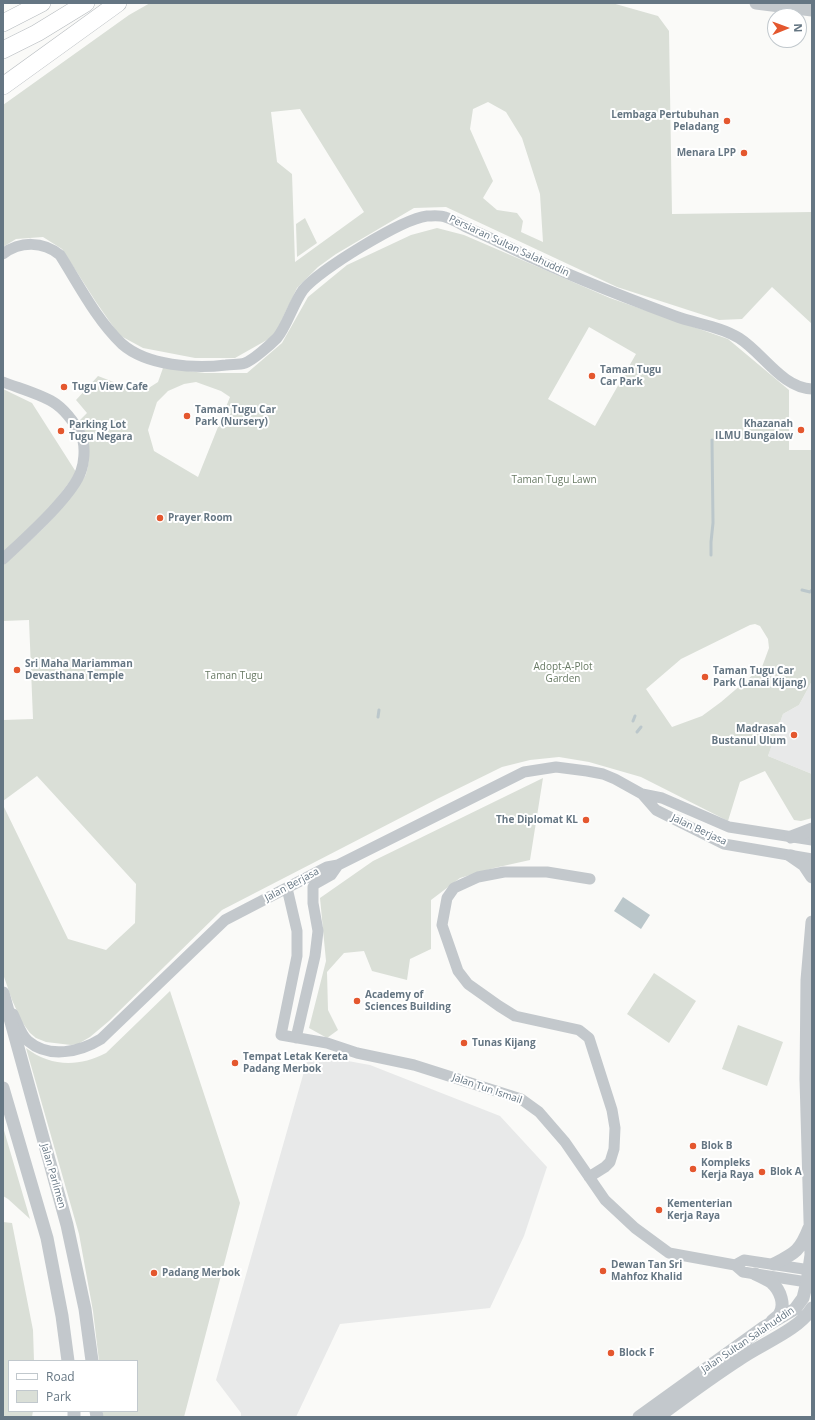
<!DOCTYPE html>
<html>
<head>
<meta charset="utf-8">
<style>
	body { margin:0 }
	#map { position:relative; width:815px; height:1420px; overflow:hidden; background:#fafaf8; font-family:"Open Sans",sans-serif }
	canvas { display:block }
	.frame { position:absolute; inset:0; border:4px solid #657683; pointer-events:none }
	.legend { position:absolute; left:8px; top:1360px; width:130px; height:52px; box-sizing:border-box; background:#fff; border:1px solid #c1c8cd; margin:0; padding:5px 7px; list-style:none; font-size:12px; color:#657683 }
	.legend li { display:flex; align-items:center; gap:8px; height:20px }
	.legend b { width:20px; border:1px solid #c1c8cd }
	.north { position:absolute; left:767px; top:8px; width:40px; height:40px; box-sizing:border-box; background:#fff; border:1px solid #c1c8cd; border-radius:50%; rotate:89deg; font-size:11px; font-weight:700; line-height:16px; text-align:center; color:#657683 }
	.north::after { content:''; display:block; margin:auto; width:14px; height:18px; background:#e4572e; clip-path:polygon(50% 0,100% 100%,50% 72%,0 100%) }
</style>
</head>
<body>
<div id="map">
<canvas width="815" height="1420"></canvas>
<div class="frame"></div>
<ul class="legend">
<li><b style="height:5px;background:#fff"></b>Road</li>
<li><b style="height:11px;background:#dadfd7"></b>Park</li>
</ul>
<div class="north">N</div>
</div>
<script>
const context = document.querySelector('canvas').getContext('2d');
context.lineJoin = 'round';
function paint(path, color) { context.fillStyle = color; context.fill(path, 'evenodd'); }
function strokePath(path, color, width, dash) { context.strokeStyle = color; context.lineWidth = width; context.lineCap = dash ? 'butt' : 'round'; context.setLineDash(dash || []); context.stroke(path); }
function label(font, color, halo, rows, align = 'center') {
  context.font = font + ' "Open Sans",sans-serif'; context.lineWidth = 4; context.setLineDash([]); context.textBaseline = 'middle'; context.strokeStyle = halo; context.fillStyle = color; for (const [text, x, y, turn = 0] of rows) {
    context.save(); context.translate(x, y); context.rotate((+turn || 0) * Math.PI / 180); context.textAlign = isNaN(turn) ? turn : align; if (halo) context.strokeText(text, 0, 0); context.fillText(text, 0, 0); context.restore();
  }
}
const built = new Path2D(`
	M 812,681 L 812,774 L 768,756 L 783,714 L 799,705 Z
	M 309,1054 L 370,1065 L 500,1116 L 547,1167 L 524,1236 L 490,1308 L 340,1324 L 296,1417 L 241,1417 L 241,1413 L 216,1380 Z`);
const green = new Path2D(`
	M 150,3 L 612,3 L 658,16 L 669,31 L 672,214 L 812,212 L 812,324 L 772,287 L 742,319 L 719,320 L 617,287 L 446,207 L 414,208 L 336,254 L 318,267 L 297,288 L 274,336 L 235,358 L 195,358 L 143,348 L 119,335 L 96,302 L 62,249 L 43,237 L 16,239 L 3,247 L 3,105 L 129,15 ZM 488,102 L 506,112 L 522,138 L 540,194 L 543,242 L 521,232 L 523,221 L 517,213 L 497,210 L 483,198 L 493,181 L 470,129 L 473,109 ZM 300,109 L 364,212 L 295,262 L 292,174 L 277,162 L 271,112 Z
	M 305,218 L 317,243 L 297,257 L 296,224 Z
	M 437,228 L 464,235 L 610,298 L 728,339 L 789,390 L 789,450 L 812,450 L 812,681 L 799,705 L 783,714 L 768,756 L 812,774 L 812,818 L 801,821 L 794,820 L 765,771 L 740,782 L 728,821 L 641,777 L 589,762 L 559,757 L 530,760 L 502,767 L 437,799 L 222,910 L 109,1021 L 90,1037 L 78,1044 L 71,1045 L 46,1042 L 36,1038 L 30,1033 L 22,1022 L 12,1000 L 3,974 L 3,805 L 68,939 L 106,950 L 135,923 L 136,884 L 37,776 L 3,801 L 3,720 L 33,719 L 29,620 L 3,621 L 3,565 C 29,542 56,519 76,489 C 79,485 84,479 86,474 C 92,456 88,436 80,420 L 87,413 L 76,400 L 98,376 L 129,388 L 144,391 L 158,382 L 163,368 L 205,373 L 247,373 L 282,343 L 308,297 L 347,265 L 411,235 ZM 589,327 L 636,354 L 595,426 L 548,399 ZM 196,382 L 221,391 L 230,397 L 198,477 L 154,451 L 148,430 L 157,402 L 168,391 L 184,384 ZM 755,624 L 760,626 L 768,639 L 769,648 L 762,667 L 721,702 L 702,716 L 672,727 L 646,689 L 681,659 L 750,625 Z
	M 3,389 L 32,403 L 76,472 C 57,502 30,530 3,554 Z
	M 543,778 L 530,860 L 494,868 L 460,878 L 431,900 L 431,949 L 410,959 L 407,980 L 372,971 L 364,951 L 344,953 L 327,972 L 328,1010 L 338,1030 L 327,1038 L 309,1028 L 326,961 L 320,898 L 373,861 Z
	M 654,973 L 696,1001 L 669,1043 L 627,1014 Z
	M 170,991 L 240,1203 L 184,1417 L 103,1417 L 103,1411 L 137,1411 L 137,1361 L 99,1361 L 93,1311 L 79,1234 L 26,1048 C 51,1067 79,1067 106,1053 Z
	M 738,1025 L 783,1042 L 767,1086 L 722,1069 Z
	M 3,1127 L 30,1219 L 8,1199 L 3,1196 Z
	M 3,1222 L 12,1223 L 33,1330 L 34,1361 L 9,1361 L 9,1411 L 33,1411 L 32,1417 L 3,1417 Z`);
const water = new Path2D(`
	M 623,897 L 650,915 L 641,929 L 614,911 Z`);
const stream = new Path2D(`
	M 711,555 L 711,542 L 713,523 L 712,440
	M 802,590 L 810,592 L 812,590
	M 378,717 L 379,710
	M 633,721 L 635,716
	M 637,732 L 641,727`);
const minor = new Path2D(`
	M 3,254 C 20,241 43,241 60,255 C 79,285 96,319 122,344 C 147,366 195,369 226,365 C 232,364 239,365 245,363 C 253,360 270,345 277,338 C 287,326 293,304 303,290 C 319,270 402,219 427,216 C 432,216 440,215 445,217 C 452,219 459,223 466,227 C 482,234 499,242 515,250 C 567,275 621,296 675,316 C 696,324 720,326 739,338 C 763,353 782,388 812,389
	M 3,382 C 18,388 44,395 56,404 C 67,412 79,428 83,441 C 85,449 84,463 81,471 C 73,496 23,540 3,559
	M 642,794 L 656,810 L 724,844 L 812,859
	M 287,888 L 297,931 L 297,956 L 281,1035 L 327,1043 L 357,1053 L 414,1065 L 521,1099 L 539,1112 L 565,1142 L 605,1200 L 635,1228 L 669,1253 L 735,1265 L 743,1272 L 807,1282
	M 13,1014 C 17,1022 21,1035 28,1041 C 49,1059 80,1052 101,1039 L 225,920 L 327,867 L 338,865 L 524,772 L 556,767 L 587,771 L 603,774 L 615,779 L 642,794 L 662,798 L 729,827 L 812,840
	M 296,1038 L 315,956 L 318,931 L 313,903 L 313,887 L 315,884 L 331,875 L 338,865
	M 589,1177 L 605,1167 L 610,1162 L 614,1149 L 615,1128 L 612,1110 L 589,1038 L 579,1030 L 515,1016 L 499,1006 L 468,984 L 458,971 L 442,925 L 447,898 L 454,888 L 478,877 L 504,872 L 547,872 L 590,879
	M 735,1265 L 744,1260 L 810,1270`);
const tertiary = new Path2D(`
	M 756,3 L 812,10
	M 791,837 L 812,829
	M 791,856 L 804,865 L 812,877
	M 3,993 L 67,1225 L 85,1309 L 92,1361
	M 3,1088 L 47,1238 L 62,1316 L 68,1361
	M 774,1264 C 795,1253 800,1251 809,1228
	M 755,1274 C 761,1277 767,1279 772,1283 C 780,1290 786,1305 779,1315 C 777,1317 774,1319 772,1321
	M 74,1411 L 74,1417
	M 96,1411 L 97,1417
	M 639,1417 L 764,1327 L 795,1309 L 803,1298 L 807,1282 L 811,1255 L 806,1079 L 807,980 L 812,922
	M 658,1417 C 685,1397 712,1377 740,1359 C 761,1344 799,1330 812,1308`);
const primary = new Path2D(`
	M 3,23 L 42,3
	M 3,50 L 37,33 L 86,3
	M 3,86 L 118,3`);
const markers = [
	[727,121,4,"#e4572e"],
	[744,153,4,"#e4572e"],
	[592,376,4,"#e4572e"],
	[64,387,4,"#e4572e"],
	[187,416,4,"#e4572e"],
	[801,430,4,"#e4572e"],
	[61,431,4,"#e4572e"],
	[160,518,4,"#e4572e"],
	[17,670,4,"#e4572e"],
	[705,677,4,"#e4572e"],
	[794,735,4,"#e4572e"],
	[586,820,4,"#e4572e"],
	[357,1001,4,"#e4572e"],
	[464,1043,4,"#e4572e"],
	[235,1063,4,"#e4572e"],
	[693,1146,4,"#e4572e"],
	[693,1169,4,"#e4572e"],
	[762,1172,4,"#e4572e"],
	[659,1210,4,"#e4572e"],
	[603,1271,4,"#e4572e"],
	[154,1273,4,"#e4572e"],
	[611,1353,4,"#e4572e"]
];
const poiNames = [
	["Lembaga Pertubuhan",719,115,"right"],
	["Peladang",719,127,"right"],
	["Menara LPP",736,153,"right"],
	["Taman Tugu",600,370],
	["Car Park",600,382],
	["Tugu View Cafe",72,387],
	["Taman Tugu Car",195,410],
	["Park (Nursery)",195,422],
	["Khazanah",793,424,"right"],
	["ILMU Bungalow",793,436,"right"],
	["Parking Lot",69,425],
	["Tugu Negara",69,437],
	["Prayer Room",168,518],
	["Sri Maha Mariamman",25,664],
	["Devasthana Temple",25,676],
	["Taman Tugu Car",713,671],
	["Park (Lanai Kijang)",713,683],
	["Madrasah",786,729,"right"],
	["Bustanul Ulum",786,741,"right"],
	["The Diplomat KL",578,820,"right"],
	["Academy of",365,995],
	["Sciences Building",365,1007],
	["Tunas Kijang",472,1043],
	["Tempat Letak Kereta",243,1057],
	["Padang Merbok",243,1069],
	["Blok B",701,1146],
	["Kompleks",701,1163],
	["Kerja Raya",701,1175],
	["Blok A",770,1172],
	["Kementerian",667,1204],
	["Kerja Raya",667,1216],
	["Dewan Tan Sri",611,1265],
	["Mahfoz Khalid",611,1277],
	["Padang Merbok",162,1273],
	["Block F",619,1353]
];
const streetNames = [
	["Persiaran Sultan Salahuddin",509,246,25],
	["Jalan Berjasa",699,830,25],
	["Jalan Berjasa",292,885,-28],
	["Jalan Tun Ismail",487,1089,19],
	["Jalan Parlimen",53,1176,74],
	["Jalan Sultan Salahuddin",748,1340,-34]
];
const parkNames = [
	["Taman Tugu Lawn",554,480],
	["Adopt-A-Plot",563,667],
	["Garden",563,679],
	["Taman Tugu",234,676]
];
paint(built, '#e8e9e9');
paint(green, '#dadfd7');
paint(water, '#bbc7cb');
strokePath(stream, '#bbc7cb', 3);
strokePath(primary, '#b5babe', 18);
strokePath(minor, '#c3c8cc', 11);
strokePath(tertiary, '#c3c8cc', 13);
strokePath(primary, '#fff', 17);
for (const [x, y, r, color] of markers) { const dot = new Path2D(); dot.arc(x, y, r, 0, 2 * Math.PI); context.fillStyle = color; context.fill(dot); strokePath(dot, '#fff', 1.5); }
label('bold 10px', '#657683', '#fff', poiNames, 'left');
label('10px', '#657683', '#fff', streetNames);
label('10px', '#687a64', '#fff', parkNames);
</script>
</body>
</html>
